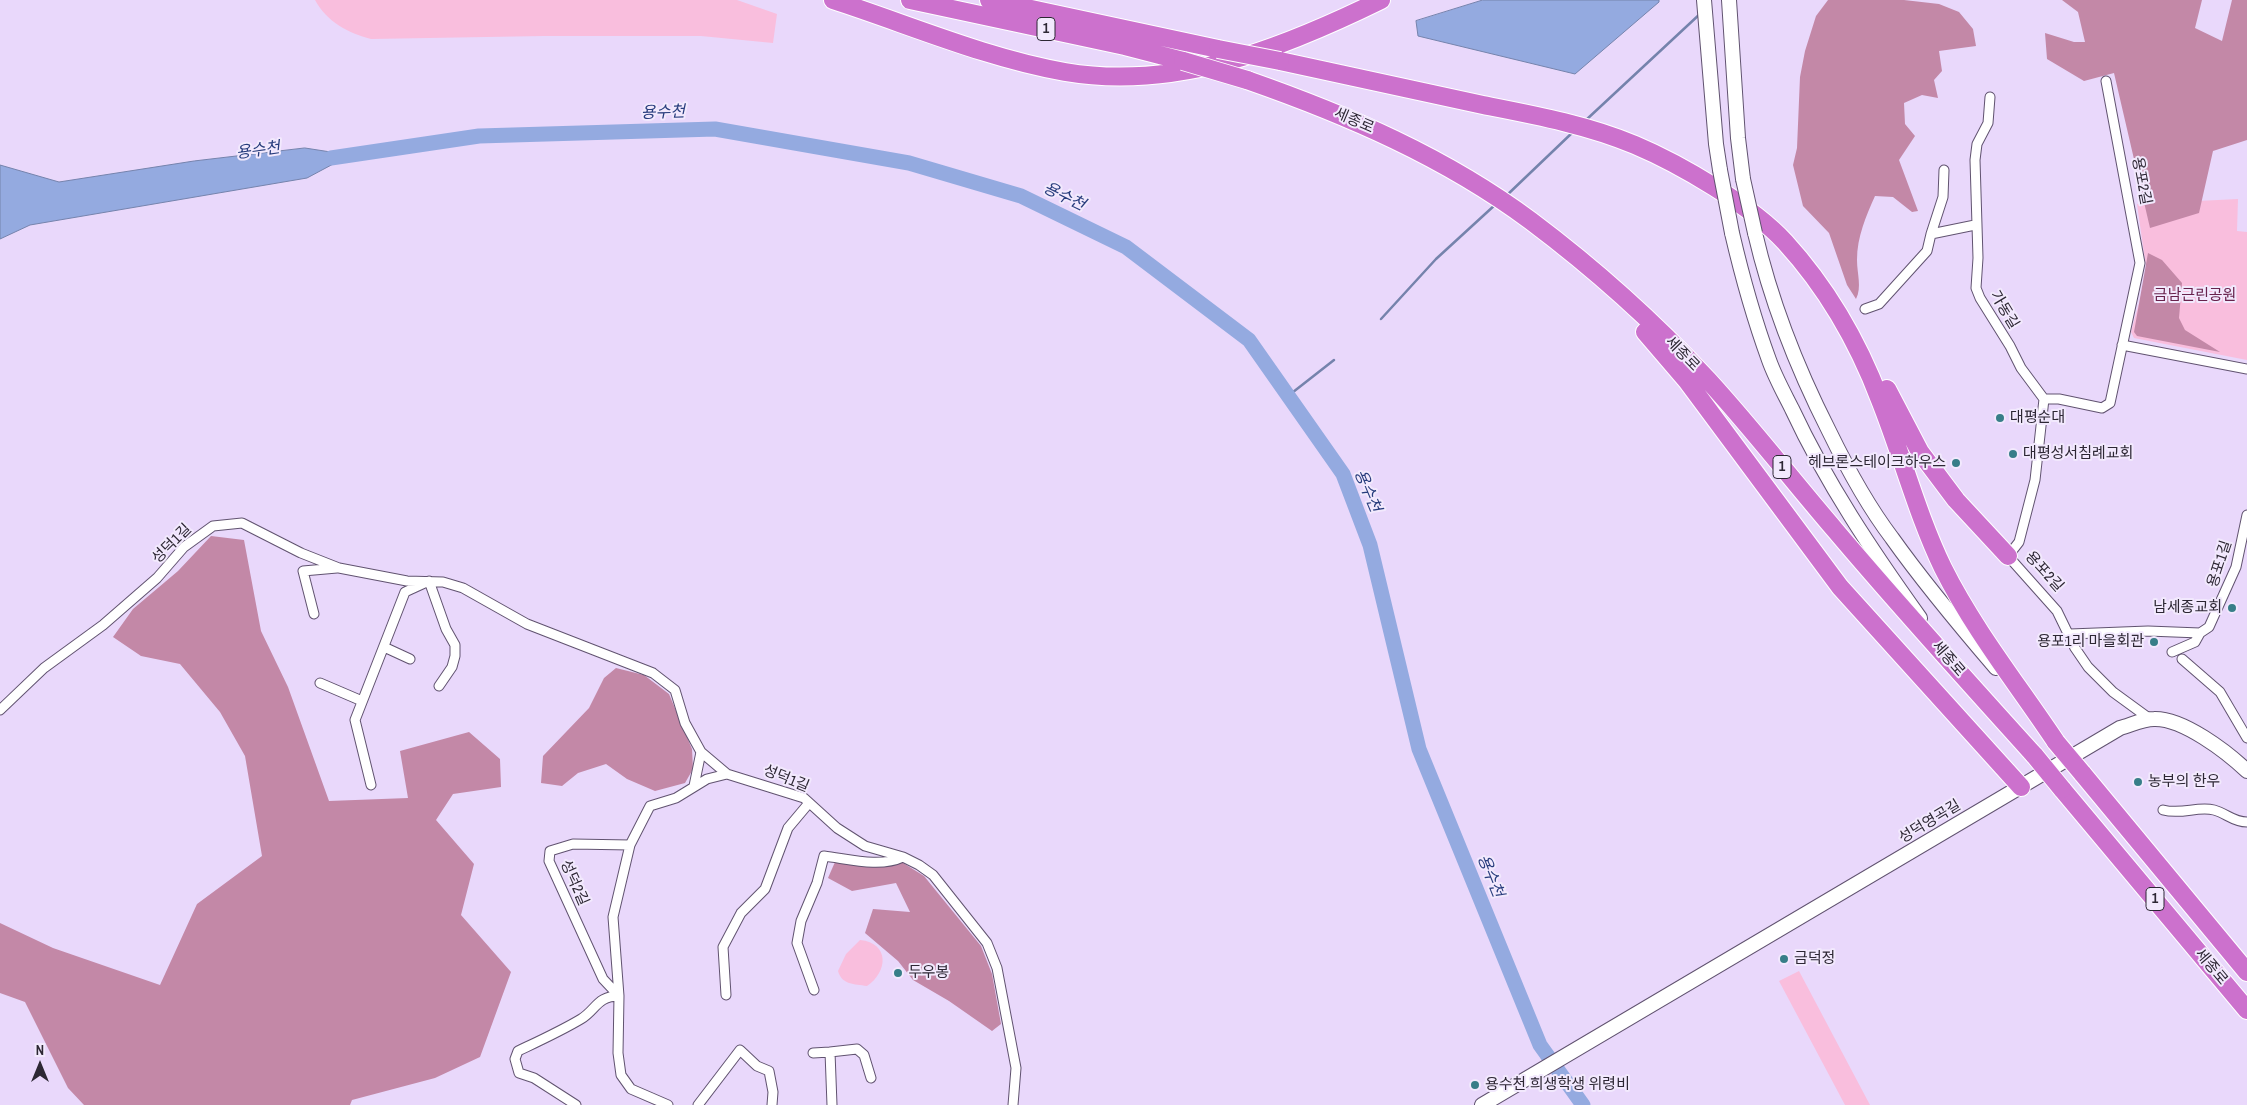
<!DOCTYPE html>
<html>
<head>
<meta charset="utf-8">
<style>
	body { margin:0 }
	#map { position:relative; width:2247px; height:1105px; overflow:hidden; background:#e9d8fb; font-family:"Archivo Narrow",sans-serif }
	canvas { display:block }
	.north { position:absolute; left:15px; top:1040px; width:50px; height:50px; -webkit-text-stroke:4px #f2e9fd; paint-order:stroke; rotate:0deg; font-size:14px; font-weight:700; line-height:20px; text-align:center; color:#2d2734 }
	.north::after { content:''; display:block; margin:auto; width:18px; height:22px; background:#2d2734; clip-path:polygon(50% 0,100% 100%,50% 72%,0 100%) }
</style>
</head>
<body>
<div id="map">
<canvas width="2247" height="1105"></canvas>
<div class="north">N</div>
</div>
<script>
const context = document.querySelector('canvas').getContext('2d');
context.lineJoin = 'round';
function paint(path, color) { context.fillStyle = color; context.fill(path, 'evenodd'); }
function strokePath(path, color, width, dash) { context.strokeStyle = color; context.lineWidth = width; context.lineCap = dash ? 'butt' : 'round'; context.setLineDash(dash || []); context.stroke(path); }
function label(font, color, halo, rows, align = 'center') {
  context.font = font + ' "Archivo Narrow","Noto Sans KR",sans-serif'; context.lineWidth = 4; context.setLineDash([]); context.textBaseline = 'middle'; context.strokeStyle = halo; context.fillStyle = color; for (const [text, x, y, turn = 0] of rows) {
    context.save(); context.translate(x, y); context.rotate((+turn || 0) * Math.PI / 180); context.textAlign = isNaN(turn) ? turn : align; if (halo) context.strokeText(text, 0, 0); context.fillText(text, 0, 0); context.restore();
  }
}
const green = new Path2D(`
	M 315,0 L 737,0 L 777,14 L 773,43 L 701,36 L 544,36 L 371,39 C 348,33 327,22 315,0 Z
	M 2238,199 L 2237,231 L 2247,232 L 2247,360 L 2134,338 L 2131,332 L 2147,274 L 2137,204 Z
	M 860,940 C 890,943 888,972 867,986 C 854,984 842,985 838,971 L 846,954 Z
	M 1799,971 L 1870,1105 L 1845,1105 L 1779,981 Z`);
const forest = new Path2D(`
	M 1828,0 L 1904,0 L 1939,4 L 1959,12 L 1973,29 L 1976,46 L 1939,51 L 1942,71 L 1934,80 L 1938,98 L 1922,95 L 1904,103 L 1905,124 L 1915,136 L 1899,160 L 1918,211 L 1912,212 L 1893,197 L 1875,196 C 1866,216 1857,237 1857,260 C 1857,274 1862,287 1856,299 L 1847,285 L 1829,233 L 1803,206 L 1793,165 L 1797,148 L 1800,77 L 1805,51 L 1816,16 Z
	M 2062,0 L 2202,0 L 2195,28 L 2222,41 L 2232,0 L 2247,0 L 2247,140 L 2213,151 L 2199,213 L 2150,228 L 2114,73 L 2084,81 L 2047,59 L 2045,33 L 2074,42 L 2085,42 L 2078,12 Z
	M 2148,253 L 2162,260 L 2182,283 L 2179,318 L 2185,330 L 2220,352 L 2137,336 L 2134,332 Z
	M 211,536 L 244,540 L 261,631 L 288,687 L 329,801 L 408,798 L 400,751 L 469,732 L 500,759 L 501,787 L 453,794 L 436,820 L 474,864 L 461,915 L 511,972 L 480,1057 L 435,1078 L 352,1100 L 350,1105 L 84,1105 L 68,1088 L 25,1002 L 0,993 L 0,923 L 53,948 L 160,985 L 197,904 L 262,856 L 245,756 L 220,712 L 180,664 L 141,656 L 113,637 L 133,609 L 178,571 Z
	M 616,668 L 644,675 L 669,694 L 692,749 L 693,769 L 685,783 L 655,791 L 627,779 L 606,764 L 578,773 L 562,786 L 541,783 L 543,756 L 589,708 L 604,678 Z
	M 900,861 L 924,876 L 981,946 L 992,974 L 1001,1024 L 992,1031 L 949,1001 L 913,980 L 898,961 L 865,933 L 873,909 L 910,912 L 896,883 L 852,891 L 828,878 L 835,862 L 859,864 Z`);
const water = new Path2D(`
	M 1483,0 L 1659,0 L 1659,2 L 1575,74 L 1418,36 L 1416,21 Z
	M 305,148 L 350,155 L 307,178 L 30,225 L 0,239 L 0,165 L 59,182 L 194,161 Z`);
const stream = new Path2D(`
	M 1586,120 L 1701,13
	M 1506,196 L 1573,132
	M 1381,319 L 1436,259 L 1496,204
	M 1288,396 L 1334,360`);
const river = new Path2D(`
	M 331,158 L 479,136 L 715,129 L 909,163 L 1021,196 L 1126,247 L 1249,340 L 1343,474 L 1370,545 L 1419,749 L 1540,1045 L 1583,1105`);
const street = new Path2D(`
	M 1990,97 L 1988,123 L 1977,144 L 1975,160 L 1978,258 L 1976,288 L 1980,298 L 2010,346 L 2021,368 L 2044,399
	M 1931,234 L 1975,225
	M 1865,309 L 1879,304 L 1927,251 L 1931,234 L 1943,197 L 1944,170
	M 2122,345 L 2247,369
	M 2044,399 L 2059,399 L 2102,408 L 2110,403 L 2140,263 L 2106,81
	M 2044,399 L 2035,480 L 2019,542 L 2008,556 L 2057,611 L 2075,648 L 2088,667 L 2113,692 L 2150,719
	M 314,614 L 303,571 L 337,568
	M 2070,634 L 2148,631 L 2200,633 L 2209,627 L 2236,567 L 2247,515
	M 384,647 L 410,659
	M 2172,652 L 2195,642 L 2200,633
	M 2182,659 L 2220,692 L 2247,738
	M 320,683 L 362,701
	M 0,710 L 44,668 L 103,625 L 157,578 L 184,547 L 213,526 L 242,523 L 301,553 L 339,568 L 407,581 L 443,582 L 463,588 L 527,624 L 653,673 L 675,690 L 685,723 L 701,752 L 727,774 L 804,798 L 837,828 L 865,846 L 903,857 L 919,865 L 933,875 L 987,943 L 997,968 L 1016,1068 L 1013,1105
	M 371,785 L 355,720 L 405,592 L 429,581 L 446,629 L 455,645 L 455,656 L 452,667 L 439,686
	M 694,786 L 701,752
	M 2163,810 C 2182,815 2197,806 2214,810 C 2226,813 2233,822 2247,822
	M 814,990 L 797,943 L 801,921 L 817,883 L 824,856 C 849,859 880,868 903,857
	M 726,995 L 723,947 L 741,913 L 765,889 L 788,828 L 809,803
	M 619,996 L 603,979 L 549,861 L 550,851 L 573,844 L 630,845
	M 830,1052 L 857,1049 L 864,1055 L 871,1078
	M 813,1053 L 830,1052 L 832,1105
	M 576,1105 L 534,1078 L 519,1073 L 515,1059 L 518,1051 C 539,1041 561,1031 581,1019 C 596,1010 597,996 619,996
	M 668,1105 L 631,1089 L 621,1075 L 618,1053 L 619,996 L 613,917 L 630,845 L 650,806 L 676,798 L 707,779 L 727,774
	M 698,1105 L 740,1050 L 757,1066 L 769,1071 L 773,1092 L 772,1105`);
const secondary = new Path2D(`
	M 1704,0 L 1716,144 L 1720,170
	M 1729,0 L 1738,138 L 1743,179
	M 1732,233 C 1742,276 1754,319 1769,360 C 1775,377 1784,393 1792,409 C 1827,484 1872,551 1920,618
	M 1755,233 C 1771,302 1797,368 1829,431 C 1847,468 1867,505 1892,538 C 1924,583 1960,626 1996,668
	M 1482,1105 L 2120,728 C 2131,725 2143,719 2154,719 C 2183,718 2227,752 2247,771`);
const highway = new Path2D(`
	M 833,0 C 910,25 986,58 1065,72 C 1177,91 1283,48 1381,0
	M 910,0 L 1125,46 L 1183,61
	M 989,0 L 1218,49
	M 1280,61 C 1348,76 1416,90 1483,105 C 1534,115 1588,125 1635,145 C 1680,164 1752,206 1785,242 C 1827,288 1858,342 1880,400 C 1902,455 1917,514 1943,568 C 1974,630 2018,685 2056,742
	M 1247,80 C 1347,115 1445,157 1531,221 C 1595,269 1654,322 1708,380 C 1752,428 1792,480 1835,530 C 1900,607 1968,682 2035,756
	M 1645,332 L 1687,381 L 1840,587 L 2021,787
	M 1887,389 L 1920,452 L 1956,500 L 2008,556
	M 2082,773 L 2247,972
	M 2062,789 L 2247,1010`);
const secondaryBridge = new Path2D(`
	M 1720,170 L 1732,233
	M 1743,179 L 1755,233`);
const highwayBridge = new Path2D(`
	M 1218,49 L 1280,61
	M 1183,61 L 1247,80
	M 2056,742 L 2082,773
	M 2035,756 L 2062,789`);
const markers = [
	[2000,418,5,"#377e88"],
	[2013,454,5,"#377e88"],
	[1956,463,5,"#377e88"],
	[2232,608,5,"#377e88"],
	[2154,642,5,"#377e88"],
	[2138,782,5,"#377e88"],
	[1784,959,5,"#377e88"],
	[898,973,5,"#377e88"],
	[1475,1085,5,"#377e88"]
];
const shields = [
	[1046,29,18],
	[1782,467,18],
	[2155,899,18]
];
const shieldNames = [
	["1",1046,29],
	["1",1782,467],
	["1",2155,899]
];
const streetNames = [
	["세종로",1354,121,23],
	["용포2길",2141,181,79],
	["가동길",2004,310,59],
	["세종로",1682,354,46],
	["성덕1길",172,544,-45],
	["용포1길",2220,564,-72],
	["용포2길",2044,572,48],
	["세종로",1948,659,49],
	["성덕1길",786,779,22],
	["성덕영곡길",1930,822,-31],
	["성덕2길",574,883,66],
	["세종로",2211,967,50]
];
const parkNames = [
	["금남근린공원",2195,296]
];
const poiNames = [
	["대평순대",2010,418],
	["대평성서침례교회",2023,454],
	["헤브론스테이크하우스",1946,463,"right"],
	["남세종교회",2222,608,"right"],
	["용포1리 마을회관",2144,642,"right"],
	["농부의 한우",2148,782],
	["금덕정",1794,959],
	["두우봉",908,973],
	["용수천 희생학생 위령비",1485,1085]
];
const waterNames = [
	["용수천",663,113,-2],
	["용수천",258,151,-8],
	["용수천",1064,197,26],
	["용수천",1367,491,67],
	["용수천",1490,876,68]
];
paint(green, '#f9bedd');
paint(forest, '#c388a7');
paint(water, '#94aae0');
strokePath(water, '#7583ac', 1);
strokePath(stream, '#7583ac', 2.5);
strokePath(river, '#94aae0', 15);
strokePath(street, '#615370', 11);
strokePath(secondary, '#615370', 16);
strokePath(highway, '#fff', 20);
strokePath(street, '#fff', 9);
strokePath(secondary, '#fff', 14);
strokePath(highway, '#cc71cd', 18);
strokePath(secondaryBridge, '#615370', 16, []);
strokePath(highwayBridge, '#fff', 20, []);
strokePath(secondaryBridge, '#fff', 14);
strokePath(highwayBridge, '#cc71cd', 18);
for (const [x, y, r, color] of markers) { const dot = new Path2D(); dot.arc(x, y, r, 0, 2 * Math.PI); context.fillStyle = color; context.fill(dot); strokePath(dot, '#f2e9fd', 2); }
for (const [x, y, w] of shields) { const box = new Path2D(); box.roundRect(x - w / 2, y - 11.5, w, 23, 4); context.fillStyle = '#f2e9fd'; context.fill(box); strokePath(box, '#2d2734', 1); }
label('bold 14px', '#2d2734', null, shieldNames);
label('15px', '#2d2734', '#f2e9fd', streetNames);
label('15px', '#68224c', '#f2e9fd', parkNames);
label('15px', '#2d2734', '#f2e9fd', poiNames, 'left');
label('italic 16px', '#283d7d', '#f2e9fd', waterNames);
</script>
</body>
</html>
